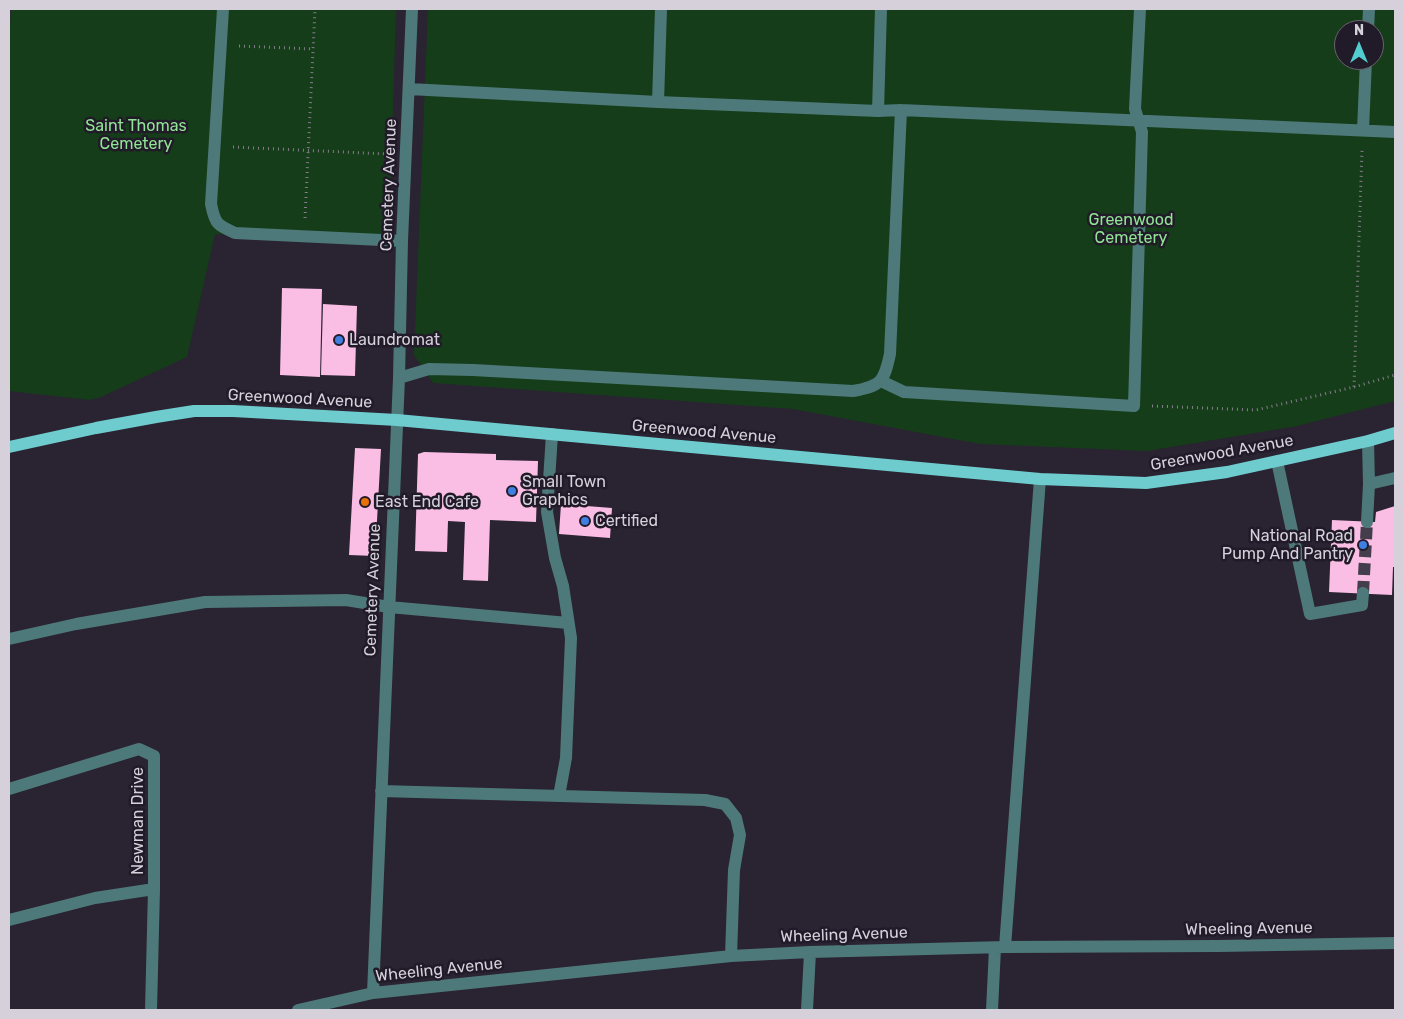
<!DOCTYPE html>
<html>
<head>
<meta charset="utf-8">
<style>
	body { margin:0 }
	#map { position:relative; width:1404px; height:1019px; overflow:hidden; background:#2a2332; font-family:Rubik,sans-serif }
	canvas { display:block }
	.frame { position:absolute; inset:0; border:10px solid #d5d0da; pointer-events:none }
	.north { position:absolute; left:1334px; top:20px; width:50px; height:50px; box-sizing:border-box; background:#211a28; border:1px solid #69636f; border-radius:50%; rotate:0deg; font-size:14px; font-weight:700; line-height:20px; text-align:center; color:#d5d0da }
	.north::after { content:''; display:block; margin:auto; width:18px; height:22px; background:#52cdcf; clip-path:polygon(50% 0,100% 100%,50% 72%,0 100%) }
</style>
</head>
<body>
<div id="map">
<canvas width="1404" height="1019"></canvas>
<div class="frame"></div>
<div class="north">N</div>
</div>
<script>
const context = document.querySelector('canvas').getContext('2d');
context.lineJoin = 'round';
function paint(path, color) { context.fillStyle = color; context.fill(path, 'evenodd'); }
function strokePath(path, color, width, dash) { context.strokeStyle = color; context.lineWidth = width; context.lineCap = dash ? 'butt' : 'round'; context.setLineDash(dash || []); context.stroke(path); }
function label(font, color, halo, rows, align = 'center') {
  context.font = font + ' Rubik,sans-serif'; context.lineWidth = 5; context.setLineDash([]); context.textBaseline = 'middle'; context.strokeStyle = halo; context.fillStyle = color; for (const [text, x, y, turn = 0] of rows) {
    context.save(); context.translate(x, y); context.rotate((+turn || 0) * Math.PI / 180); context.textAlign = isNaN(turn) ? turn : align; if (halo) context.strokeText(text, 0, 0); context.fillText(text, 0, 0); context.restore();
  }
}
const green = new Path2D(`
	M 11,9 L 396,9 L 389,241 L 215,234 L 187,357 L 101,397 L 90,400 L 9,391 L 9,44 Z
	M 428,9 L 1395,9 L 1395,401 L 1297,426 L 1147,451 L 980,444 L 793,409 L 433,383 L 414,355 ZM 1344,30 L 1374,30 L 1374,60 L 1344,60 Z`);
const building = new Path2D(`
	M 282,288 L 322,289 L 320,377 L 280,375 Z
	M 323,304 L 357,306 L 355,376 L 321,375 Z
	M 355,448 L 381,449 L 375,556 L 349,555 Z
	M 424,452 L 496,454 L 496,460 L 538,461 L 536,522 L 490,520 L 488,581 L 463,580 L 465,522 L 448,521 L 447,552 L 415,551 L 418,454 Z
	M 561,504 L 612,508 L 610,538 L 559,534 Z
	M 1395,506 L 1395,567 L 1393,567 L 1392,595 L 1329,592 L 1332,520 L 1375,522 L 1376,512 Z`);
const minorTunnel = new Path2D(`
	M 1363,593 L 1367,522`);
const path = new Path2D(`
	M 239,46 L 313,49
	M 233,147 L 387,154
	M 305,218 L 315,9
	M 1354,387 L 1395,375
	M 1152,406 L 1256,410 L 1354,387 L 1362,150`);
const minor = new Path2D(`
	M 223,9 L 211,204 C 215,224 217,225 235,233 L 402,241
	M 1368,30 L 1369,9
	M 409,89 L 658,102 L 878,111 L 901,110 L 1395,132
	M 658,102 L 661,9
	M 878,111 L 881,9
	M 1363,130 L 1366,60
	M 399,378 L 429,369 L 473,370 L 853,391 C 881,386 884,382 890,354 L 901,110
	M 881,381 L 904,392 L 1134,406 L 1142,132 L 1135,109 L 1140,9
	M 552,434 L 547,512 L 555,558 L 563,586 L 571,638 L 566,758 L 559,796
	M 1368,441 L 1369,484 L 1395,478
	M 1277,461 L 1310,614 L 1362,605 L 1363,593
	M 1367,522 L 1369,484
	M 9,639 L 76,624 L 205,602 L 346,600 L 389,607 L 568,623
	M 9,789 L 139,749 L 154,756 L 154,889 L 151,1010
	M 381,791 L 705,800 L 725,804 L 736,818 L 740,835 L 734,870 L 731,956
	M 9,920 L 95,898 L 154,889
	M 1005,947 L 1040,479
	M 373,993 L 399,378 L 402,241 L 412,9
	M 298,1010 L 373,993 L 731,956 L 810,952 L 1005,947 L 1218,946 L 1395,943
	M 807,1010 L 810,952
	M 992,1010 L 995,948`);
const major = new Path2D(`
	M 9,447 L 96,428 L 156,417 L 194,411 L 233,411 L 397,420 L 1040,479 L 1146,483 L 1227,472 L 1368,441 L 1395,433`);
const markers = [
	[339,340,5,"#3f7fe0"],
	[512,491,5,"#3f7fe0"],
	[365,502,5,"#e8710a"],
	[585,521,5,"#3f7fe0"],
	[1363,545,5,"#3f7fe0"]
];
const parkNames = [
	["Saint Thomas",136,126],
	["Cemetery",136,144],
	["Greenwood",1131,220],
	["Cemetery",1131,238]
];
const streetNames = [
	["Cemetery Avenue",389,185,-88],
	["Greenwood Avenue",300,399,3],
	["Greenwood Avenue",704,432,5],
	["Greenwood Avenue",1222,453,-10],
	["Cemetery Avenue",373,590,-88],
	["Newman Drive",138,821,-90],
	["Wheeling Avenue",1249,929,-1],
	["Wheeling Avenue",844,935,-2],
	["Wheeling Avenue",439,970,-6]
];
const poiNames = [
	["Laundromat",349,340],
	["Small Town",522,482],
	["Graphics",522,500],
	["East End Cafe",375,502],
	["Certified",595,521],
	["National Road",1353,536,"right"],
	["Pump And Pantry",1353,554,"right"]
];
paint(green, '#163d1a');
paint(building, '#fabee4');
strokePath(minorTunnel, '#443d4b', 12, [12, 6]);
strokePath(path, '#837d89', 3, [1, 4]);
strokePath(minor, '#4e797a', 12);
strokePath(major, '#6eccce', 12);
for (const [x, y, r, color] of markers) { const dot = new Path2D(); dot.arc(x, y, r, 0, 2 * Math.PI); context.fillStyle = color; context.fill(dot); strokePath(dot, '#211a28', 2); }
label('16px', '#91e495', '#211a28', parkNames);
label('16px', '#d5d0da', '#211a28', streetNames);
label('16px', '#d5d0da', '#211a28', poiNames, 'left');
</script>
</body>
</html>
